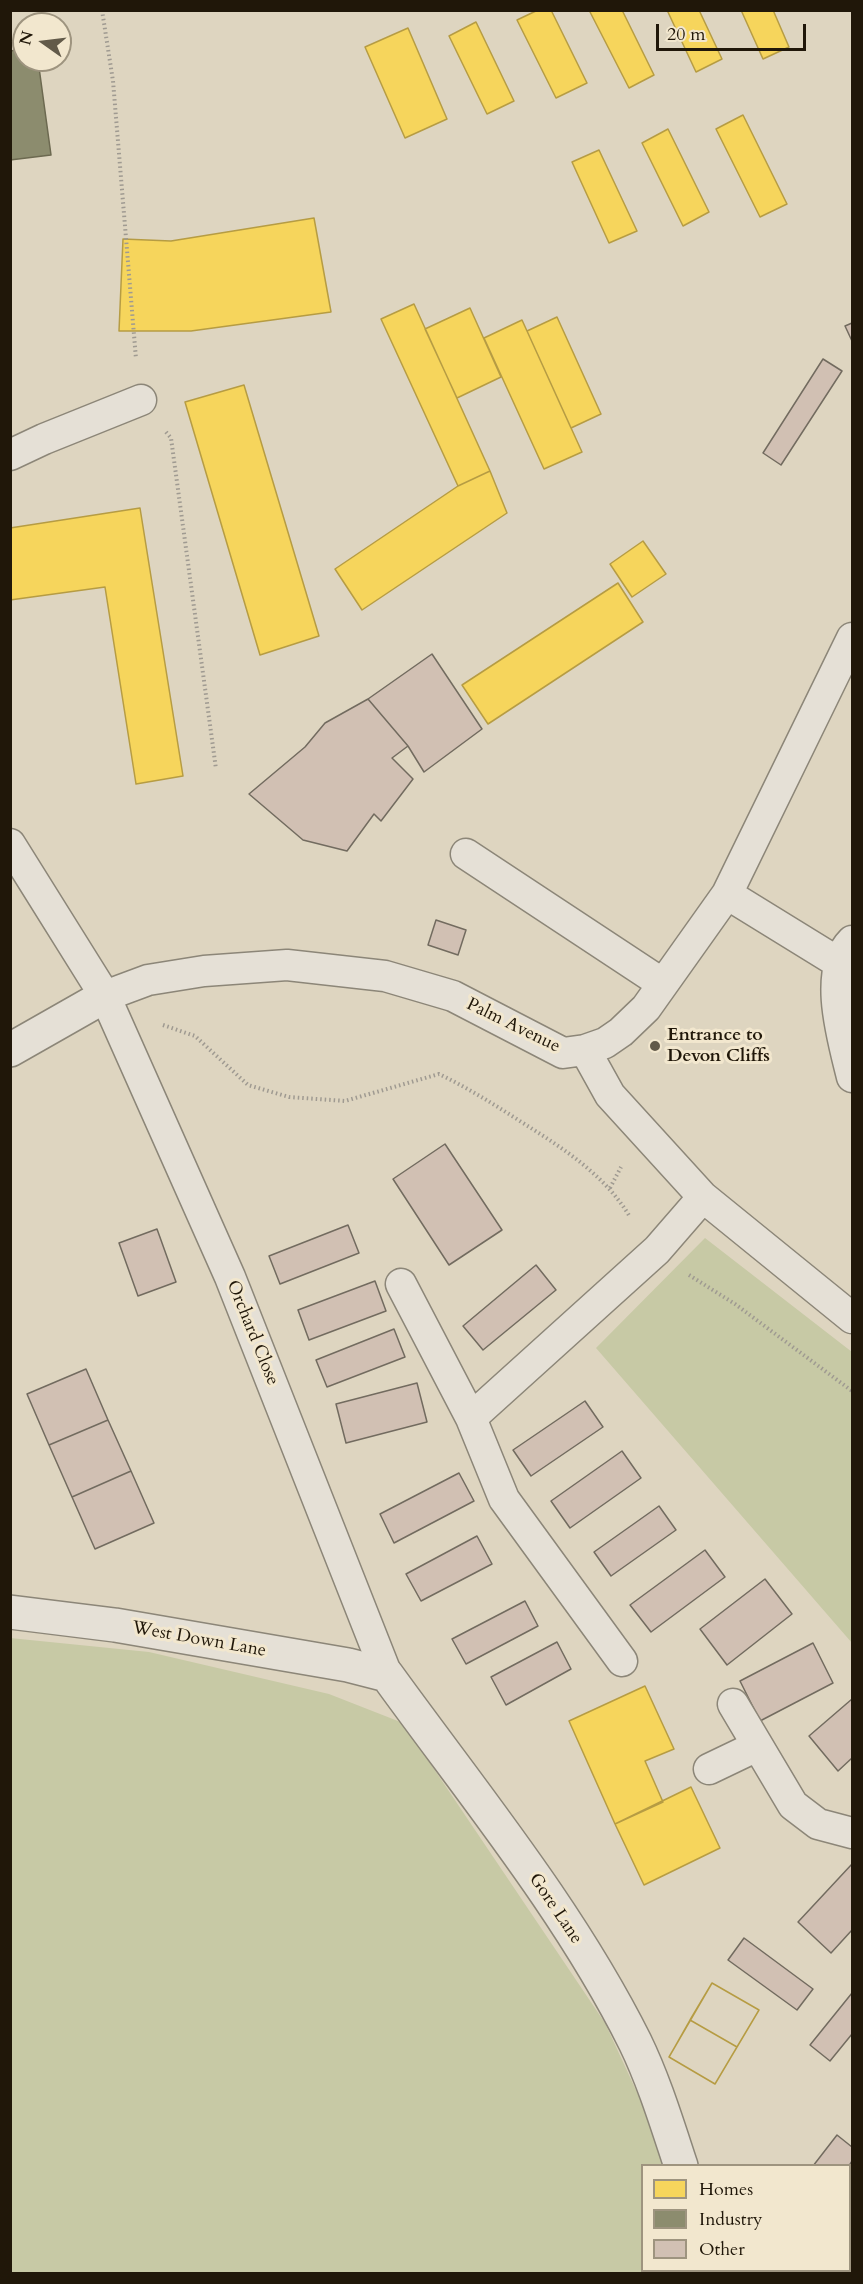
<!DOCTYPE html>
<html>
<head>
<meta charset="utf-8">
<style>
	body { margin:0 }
	#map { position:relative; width:863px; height:2284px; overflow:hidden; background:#ded5c0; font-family:Cardo,serif }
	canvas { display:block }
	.frame { position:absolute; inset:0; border:12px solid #201709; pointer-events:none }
	.legend { position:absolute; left:641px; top:2164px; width:210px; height:108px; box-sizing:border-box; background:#f2e7ce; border:2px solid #9e947f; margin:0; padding:8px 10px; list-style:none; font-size:18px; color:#201709 }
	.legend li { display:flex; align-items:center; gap:12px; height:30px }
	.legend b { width:30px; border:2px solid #9e947f }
	.north { position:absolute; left:12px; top:12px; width:60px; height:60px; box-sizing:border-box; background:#f2e7ce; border:2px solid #9e947f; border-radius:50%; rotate:284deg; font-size:16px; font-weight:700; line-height:24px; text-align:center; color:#201709 }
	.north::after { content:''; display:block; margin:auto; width:21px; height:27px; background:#625a49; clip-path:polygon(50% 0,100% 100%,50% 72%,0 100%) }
	.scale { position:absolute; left:656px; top:24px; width:150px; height:27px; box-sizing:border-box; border:3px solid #201709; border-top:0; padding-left:8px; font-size:18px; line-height:21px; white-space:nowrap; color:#201709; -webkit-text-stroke:4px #f2e7ce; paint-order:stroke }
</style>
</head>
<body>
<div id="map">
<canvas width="863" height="2284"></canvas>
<div class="frame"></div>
<ul class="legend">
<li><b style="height:16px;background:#f6d55c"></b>Homes</li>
<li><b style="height:16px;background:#8c8c6e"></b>Industry</li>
<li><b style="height:16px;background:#d1c0b3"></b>Other</li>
</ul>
<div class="north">N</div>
<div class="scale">20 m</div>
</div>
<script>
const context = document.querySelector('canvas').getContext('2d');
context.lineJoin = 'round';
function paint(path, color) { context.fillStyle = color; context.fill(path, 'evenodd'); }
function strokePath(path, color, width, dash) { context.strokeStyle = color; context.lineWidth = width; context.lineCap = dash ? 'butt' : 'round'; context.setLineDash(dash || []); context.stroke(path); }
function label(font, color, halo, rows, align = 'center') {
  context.font = font + ' Cardo,serif'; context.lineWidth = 6; context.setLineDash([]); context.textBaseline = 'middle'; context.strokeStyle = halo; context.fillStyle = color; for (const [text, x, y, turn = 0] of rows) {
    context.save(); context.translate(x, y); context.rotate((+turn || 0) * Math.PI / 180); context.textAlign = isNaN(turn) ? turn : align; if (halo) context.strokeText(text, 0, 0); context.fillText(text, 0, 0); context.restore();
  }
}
const green = new Path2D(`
	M 705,1238 L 852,1352 L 852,1643 L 596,1348 Z
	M 10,1638 L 149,1652 L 329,1694 L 403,1723 L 605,2023 L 653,2127 L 665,2165 L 642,2166 L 642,2270 L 689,2271 L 690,2273 L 11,2273 Z`);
const homes = new Path2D(`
	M 538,10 L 551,10 L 587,83 L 556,98 L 517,20 Z
	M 589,10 L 622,10 L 654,75 L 629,88 Z
	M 667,10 L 699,10 L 722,59 L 696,72 Z
	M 741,10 L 773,10 L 789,47 L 763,59 Z
	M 476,22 L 514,101 L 487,114 L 449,36 Z
	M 408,28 L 447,119 L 405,138 L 365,47 Z
	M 743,115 L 787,204 L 760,217 L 716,129 Z
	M 668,129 L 709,212 L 683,226 L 642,143 Z
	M 599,150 L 637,231 L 609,243 L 572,162 Z
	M 314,218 L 331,312 L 191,331 L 119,331 L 123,239 L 171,241 Z
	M 414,304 L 490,471 L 458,486 L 381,319 Z
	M 470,308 L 501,377 L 457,398 L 425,329 Z
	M 557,317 L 601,414 L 571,428 L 527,331 Z
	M 522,320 L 582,452 L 544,469 L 484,338 Z
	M 244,385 L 319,636 L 260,655 L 185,402 Z
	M 490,471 L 507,513 L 362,610 L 335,569 L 458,486 Z
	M 140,508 L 183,776 L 136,784 L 105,587 L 10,600 L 10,528 Z
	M 643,541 L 666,574 L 632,597 L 610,564 Z
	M 618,583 L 643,622 L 488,724 L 462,685 Z
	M 645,1686 L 674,1749 L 645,1761 L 663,1802 L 615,1824 L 569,1721 Z
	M 691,1787 L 720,1848 L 644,1885 L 615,1824 Z
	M 712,1983 L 759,2010 L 715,2084 L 669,2057 Z
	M 712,1983 L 759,2010 L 737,2047 L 690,2020 Z
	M 690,2020 L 737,2047 L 715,2084 L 669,2057 Z`);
const industry = new Path2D(`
	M 24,49 L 24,60 L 38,60 L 51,155 L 10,160 L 10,51 Z`);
const building = new Path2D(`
	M 852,323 L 852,341 L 845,326 Z
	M 823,359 L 842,371 L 781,465 L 763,453 Z
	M 432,654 L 482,729 L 424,772 L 408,746 L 368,699 Z
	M 368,699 L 408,746 L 392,758 L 413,779 L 381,821 L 374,814 L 347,851 L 303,840 L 249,794 L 305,747 L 325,723 Z
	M 436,920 L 466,930 L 458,955 L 428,945 Z
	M 445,1144 L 502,1230 L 449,1265 L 393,1179 Z
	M 348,1225 L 359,1253 L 280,1284 L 269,1256 Z
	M 157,1229 L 176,1282 L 138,1296 L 119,1243 Z
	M 536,1265 L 556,1290 L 483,1350 L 463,1326 Z
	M 375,1281 L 386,1311 L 309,1340 L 298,1310 Z
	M 394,1329 L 405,1357 L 327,1387 L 316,1360 Z
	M 86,1369 L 108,1420 L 49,1445 L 27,1394 Z
	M 417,1383 L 427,1422 L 346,1443 L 336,1404 Z
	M 585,1401 L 603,1427 L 531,1476 L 513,1450 Z
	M 108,1420 L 131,1471 L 72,1497 L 49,1445 Z
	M 622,1451 L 641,1478 L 570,1528 L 551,1501 Z
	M 131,1471 L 154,1523 L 95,1549 L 72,1497 Z
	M 459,1473 L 474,1501 L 394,1543 L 380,1514 Z
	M 659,1506 L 676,1530 L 611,1576 L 594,1552 Z
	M 477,1536 L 492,1564 L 421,1601 L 406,1574 Z
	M 705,1550 L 725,1577 L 651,1632 L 630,1605 Z
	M 765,1579 L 792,1614 L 727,1665 L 700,1629 Z
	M 525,1601 L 538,1626 L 466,1664 L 452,1639 Z
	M 557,1642 L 571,1669 L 506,1705 L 491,1677 Z
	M 813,1643 L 833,1683 L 760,1721 L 740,1681 Z
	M 852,1699 L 852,1758 L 838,1771 L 809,1736 Z
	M 852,1864 L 852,1930 L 831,1953 L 798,1922 Z
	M 744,1938 L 813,1989 L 797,2010 L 728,1960 Z
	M 852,1993 L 852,2034 L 830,2061 L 810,2045 Z
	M 837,2135 L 852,2147 L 852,2161 L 849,2166 L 813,2166 Z
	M 852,2216 L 852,2261 L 850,2259 L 850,2221 Z
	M 755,2270 L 780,2270 L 781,2274 L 756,2274 Z`);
const path = new Path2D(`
	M 102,10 L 113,81 L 136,359
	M 166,432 L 171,438 L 216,769
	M 163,1025 L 195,1036 L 248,1085 L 289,1097 L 345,1101 L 439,1074 C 468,1088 495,1105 523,1123 C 564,1149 605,1175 630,1217
	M 610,1188 L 621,1167
	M 689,1275 L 735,1304 L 852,1391`);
const service = new Path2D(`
	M 10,455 L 44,439 L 141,400
	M 10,844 L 105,996 L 230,1277 L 387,1675
	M 466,854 L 663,984
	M 727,894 L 839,963
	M 852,941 C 822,971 843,1040 852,1077
	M 105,996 L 148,980 L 204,971 L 287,965 L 385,976 L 453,996 L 563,1053 L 585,1050 L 605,1043 L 621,1032 L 646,1008 L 727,894 L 852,638
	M 585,1050 L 610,1095 L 703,1197 L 852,1318
	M 401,1284 L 471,1418 L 504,1499 L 622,1661
	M 471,1418 L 657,1250 L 703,1197
	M 733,1704 L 793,1805 L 818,1824 L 852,1833
	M 709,1769 L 757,1746`);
const minor = new Path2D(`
	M 10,1050 L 105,996
	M 10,1612 L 115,1625 L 348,1665 L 387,1675 C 473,1794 569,1910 635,2042 C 654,2081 667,2124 681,2166
	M 706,2270 L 707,2274`);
const markers = [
	[655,1046,6,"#625a49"]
];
const streetNames = [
	["Palm Avenue",513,1026,26],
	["Orchard Close",252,1333,68],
	["West Down Lane",199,1640,10],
	["Gore Lane",555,1909,56]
];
const poiNames = [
	["Entrance to",667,1036],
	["Devon Cliffs",667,1057]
];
paint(green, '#c7c9a5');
paint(homes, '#f6d55c');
strokePath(homes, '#b69c43', 1.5);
paint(industry, '#8c8c6e');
strokePath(industry, '#6c6950', 1.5);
paint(building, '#d1c0b3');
strokePath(building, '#726b5f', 1.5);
strokePath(service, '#8c8678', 33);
strokePath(minor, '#8c8678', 36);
strokePath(path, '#9f9a91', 4, [1.5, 3]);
strokePath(service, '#e5e0d6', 30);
strokePath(minor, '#e5e0d6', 33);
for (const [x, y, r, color] of markers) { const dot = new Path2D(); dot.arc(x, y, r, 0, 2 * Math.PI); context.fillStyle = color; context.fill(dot); strokePath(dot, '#f2e7ce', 2); }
label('18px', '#201709', '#f2e7ce', streetNames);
label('bold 18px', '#201709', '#f2e7ce', poiNames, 'left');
</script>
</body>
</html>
